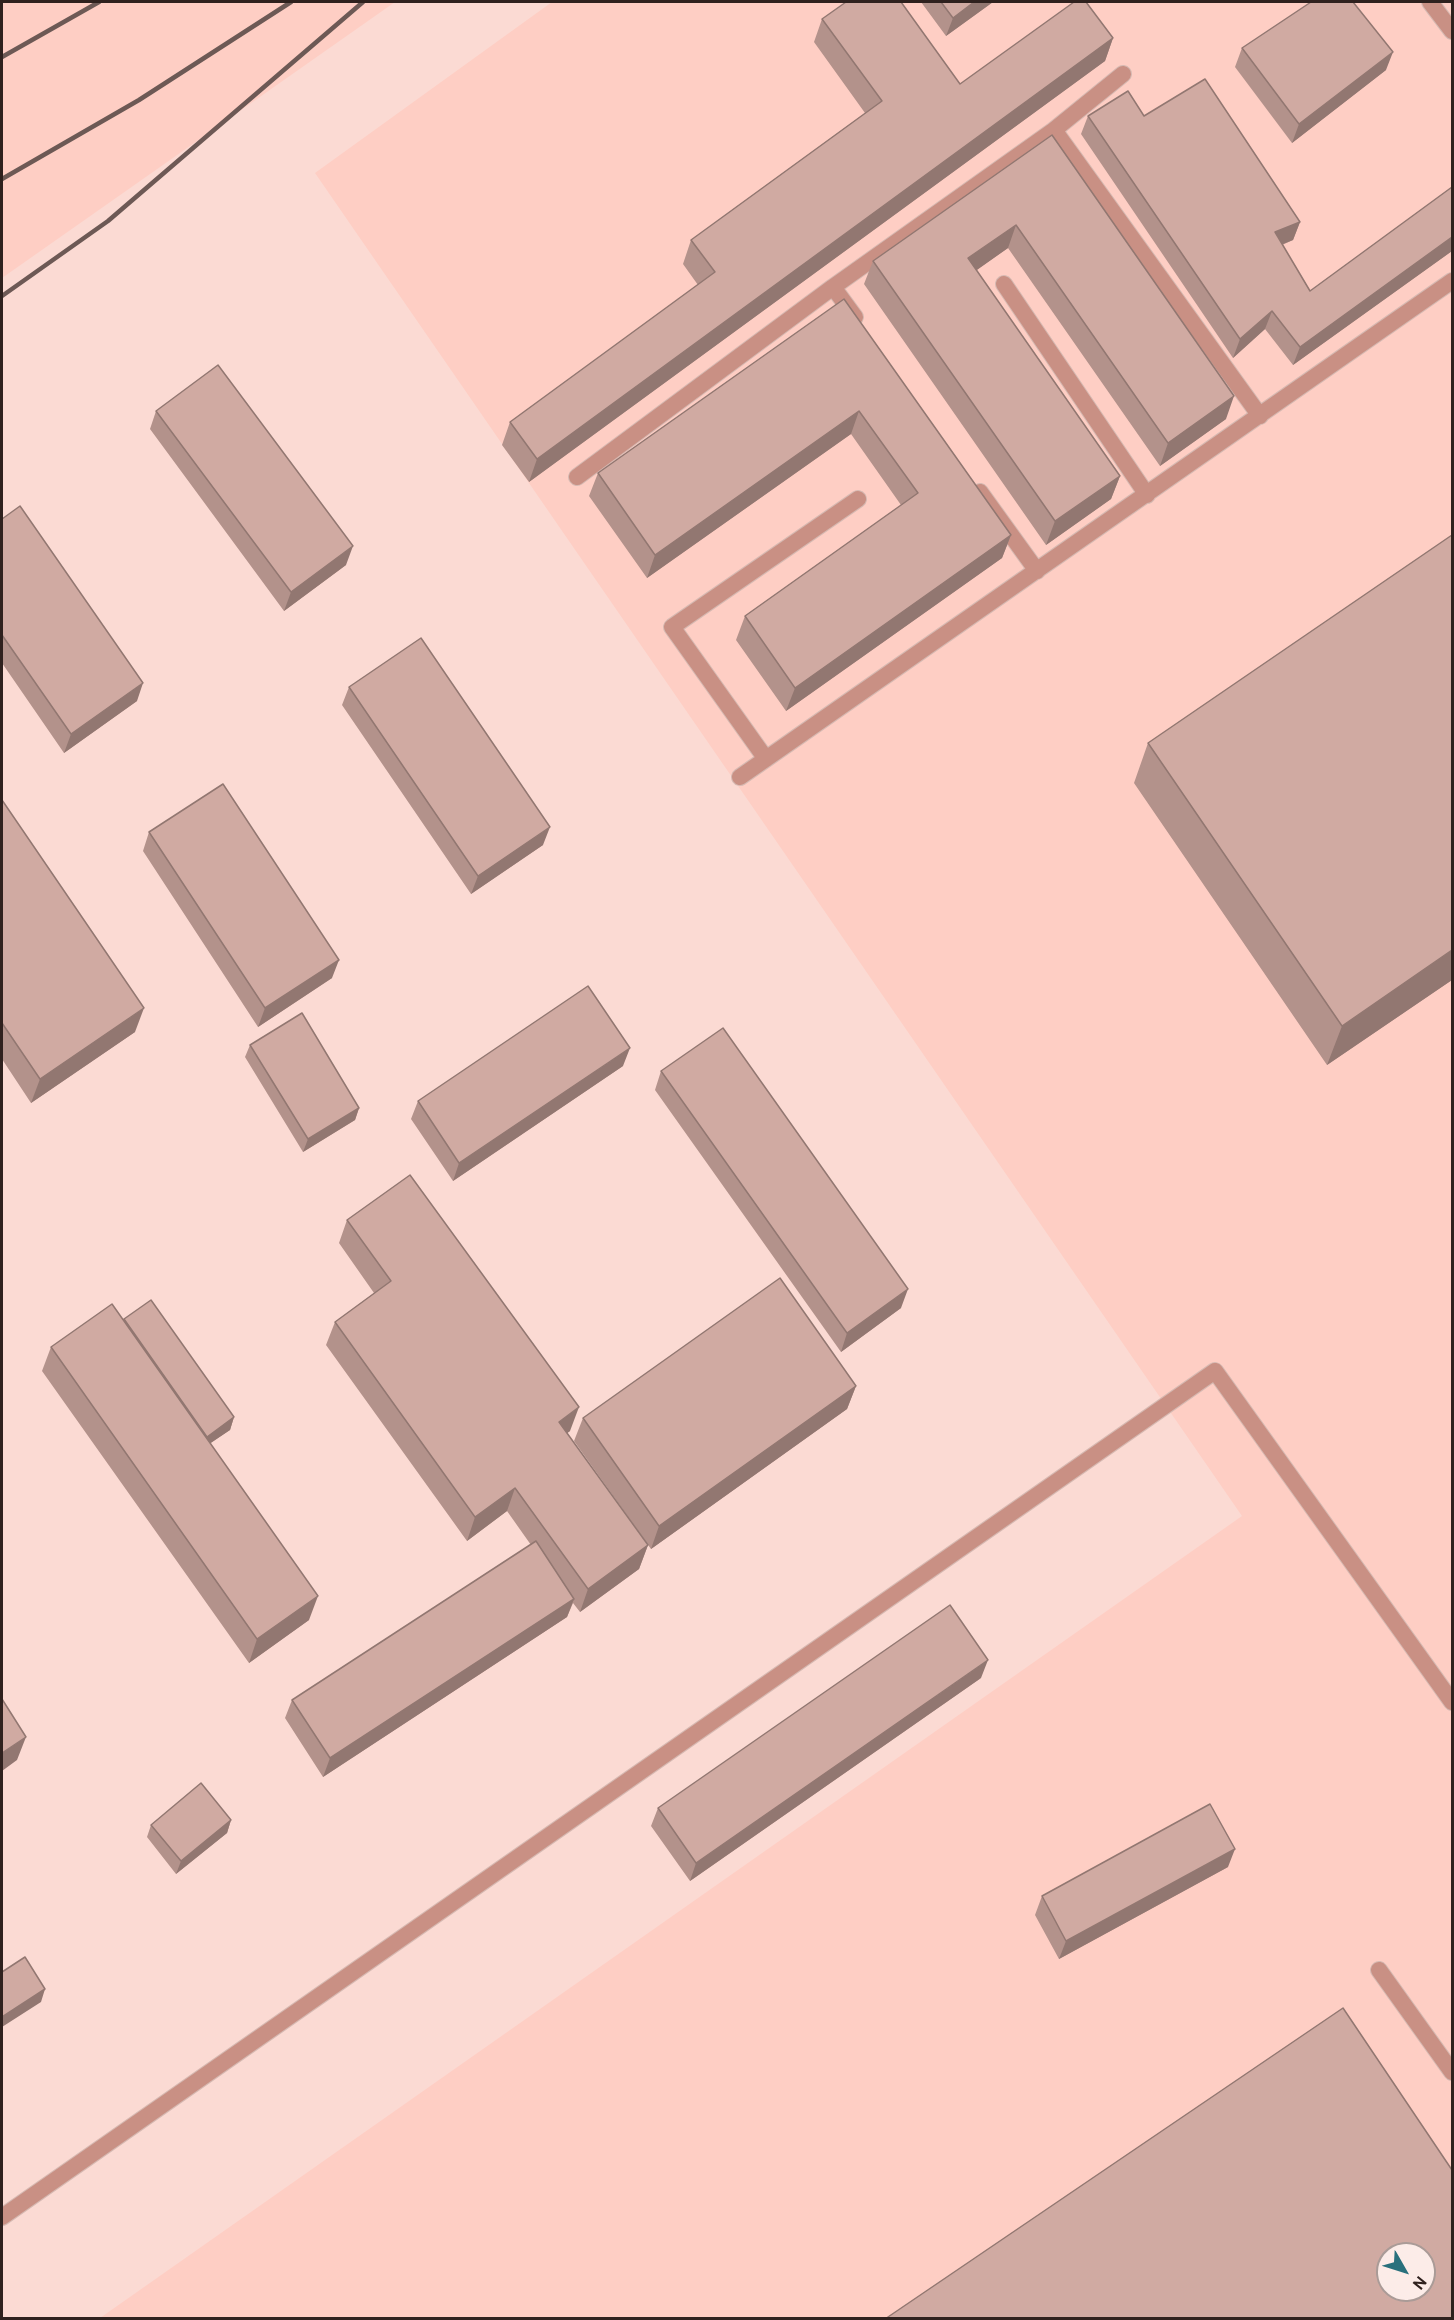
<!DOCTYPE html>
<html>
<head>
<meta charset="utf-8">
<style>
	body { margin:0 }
	#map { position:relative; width:1454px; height:2320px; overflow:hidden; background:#fbdad3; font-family:Overpass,sans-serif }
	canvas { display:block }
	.frame { position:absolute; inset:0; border:3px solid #2f211e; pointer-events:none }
	.north { position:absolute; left:1376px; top:2242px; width:60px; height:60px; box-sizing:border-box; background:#fcece8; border:2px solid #aa9b97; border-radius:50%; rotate:129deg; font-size:16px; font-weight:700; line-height:24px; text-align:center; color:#2f211e }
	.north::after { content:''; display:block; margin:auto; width:21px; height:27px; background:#29707c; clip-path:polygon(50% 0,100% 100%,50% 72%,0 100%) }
</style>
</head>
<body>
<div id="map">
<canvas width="1454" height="2320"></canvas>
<div class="frame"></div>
<div class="north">N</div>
</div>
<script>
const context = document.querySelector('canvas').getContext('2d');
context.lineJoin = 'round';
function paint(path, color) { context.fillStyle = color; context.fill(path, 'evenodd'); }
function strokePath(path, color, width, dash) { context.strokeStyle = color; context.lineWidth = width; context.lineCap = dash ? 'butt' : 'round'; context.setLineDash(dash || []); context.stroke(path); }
const built = new Path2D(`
	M 2,2 L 395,2 L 2,278 Z
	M 552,2 L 1452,2 L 1452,2318 L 100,2318 L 1242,1516 L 315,173 ZM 1388,2254 L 1424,2254 L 1424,2290 L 1388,2290 Z`);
const service = new Path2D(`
	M 1430,2 L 1452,31
	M 1123,74 L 1054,130 L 1260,416
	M 1004,284 L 1147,495
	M 855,317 L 833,287 L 1054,130
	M 577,477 L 833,287
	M 980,492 L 1037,571
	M 766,759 L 672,627 L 858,499
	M 740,777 L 1452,281
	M 2,2217 L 1215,1371 L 1452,1702`);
const tertiary = new Path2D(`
	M 1379,1970 L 1452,2072`);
const rail = new Path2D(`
	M 2,57 L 99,2
	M 2,179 L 139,100 L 291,2
	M 2,296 L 108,221 L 363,2`);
const wall = new Path2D(`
	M 921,2 L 993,2 L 946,36 Z
	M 822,19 L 960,84 L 1113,38 L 1105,61 L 529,482 L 502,445 L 510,422 L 698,285 L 683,264 L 691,240 L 865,113 L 814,42 Z
	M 1242,48 L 1386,70 L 1292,143 L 1235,67 Z
	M 1088,116 L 1144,116 L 1300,222 L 1293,240 L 1282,245 L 1310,291 L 1452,187 L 1452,251 L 1293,365 L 1265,329 L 1233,358 L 1081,134 Z
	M 1052,135 L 1226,419 L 1160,466 L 1008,248 L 976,270 L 1120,476 L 1111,499 L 1046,545 L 864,284 L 873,261 Z
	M 844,299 L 1011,535 L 1002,558 L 786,711 L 736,640 L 745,616 L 901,505 L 851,434 L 647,578 L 589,496 L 598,473 Z
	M 156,411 L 346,565 L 284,611 L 150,429 Z
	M 2,519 L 137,701 L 64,753 L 2,663 Z
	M 349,687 L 543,845 L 471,894 L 342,705 Z
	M 1148,743 L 1452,980 L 1327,1065 L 1134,783 Z
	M 2,800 L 135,1032 L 31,1103 L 2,1059 Z
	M 149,832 L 332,978 L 258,1027 L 143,851 Z
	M 250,1045 L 359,1108 L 355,1120 L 303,1152 L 245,1057 Z
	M 623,1066 L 453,1181 L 411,1119 L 418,1101 Z
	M 661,1071 L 901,1308 L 841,1352 L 655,1090 Z
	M 347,1220 L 570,1431 L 567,1433 L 648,1545 L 639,1569 L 580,1612 L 573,1603 L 567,1617 L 323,1777 L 285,1718 L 292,1700 L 531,1545 L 507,1511 L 467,1541 L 326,1345 L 335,1322 L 374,1293 L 339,1243 Z
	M 124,1319 L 234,1417 L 230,1430 L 210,1443 L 309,1620 L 249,1663 L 42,1371 L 51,1347 L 123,1320 Z
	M 856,1386 L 847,1409 L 651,1549 L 574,1441 L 583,1418 Z
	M 981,1678 L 690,1881 L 651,1826 L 658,1808 Z
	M 231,1820 L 227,1833 L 176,1874 L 147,1837 L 151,1825 Z
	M 1228,1867 L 1059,1959 L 1035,1915 L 1042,1896 Z`);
const shadedWall = new Path2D(`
	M 974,2 L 993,2 L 946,36 L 953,18 Z
	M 1113,38 L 1105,61 L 529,482 L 537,459 Z
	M 1393,52 L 1386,70 L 1292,143 L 1299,124 Z
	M 1300,222 L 1293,240 L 1268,250 L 1275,232 Z
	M 1016,225 L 1008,248 L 960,282 L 968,258 Z
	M 1452,237 L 1452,251 L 1293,365 L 1300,347 Z
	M 1272,311 L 1265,329 L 1233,358 L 1240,339 Z
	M 1234,396 L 1226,419 L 1160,466 L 1168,443 Z
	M 859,411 L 851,434 L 647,578 L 655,555 Z
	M 1120,476 L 1111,499 L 1046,545 L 1055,521 Z
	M 1011,535 L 1002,558 L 786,711 L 795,688 Z
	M 353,546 L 346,565 L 284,611 L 291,592 Z
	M 143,683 L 137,701 L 64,753 L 71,734 Z
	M 550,827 L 543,845 L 471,894 L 478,876 Z
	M 1452,950 L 1452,980 L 1327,1065 L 1342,1026 Z
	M 339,960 L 332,978 L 258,1027 L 265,1008 Z
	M 144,1008 L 135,1032 L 31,1103 L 40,1079 Z
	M 630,1048 L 623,1066 L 453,1181 L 459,1163 Z
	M 359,1108 L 355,1120 L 303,1152 L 308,1139 Z
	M 908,1289 L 901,1308 L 841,1352 L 847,1333 Z
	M 856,1386 L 847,1409 L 651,1549 L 659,1526 Z
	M 579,1407 L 570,1431 L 550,1446 L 559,1422 Z
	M 234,1417 L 230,1430 L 202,1449 L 207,1437 Z
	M 515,1488 L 507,1511 L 467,1541 L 475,1517 Z
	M 648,1545 L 639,1569 L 580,1612 L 588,1589 Z
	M 318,1596 L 309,1620 L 249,1663 L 257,1639 Z
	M 574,1599 L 567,1617 L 323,1777 L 330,1758 Z
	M 988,1660 L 981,1678 L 690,1881 L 696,1863 Z
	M 26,1737 L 17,1760 L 2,1771 L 2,1753 Z
	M 231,1820 L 227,1833 L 176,1874 L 181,1861 Z
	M 1235,1849 L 1228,1867 L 1059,1959 L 1066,1941 Z
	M 45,1989 L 41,2002 L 2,2027 L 2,2017 Z`);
const building = new Path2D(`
	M 846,2 L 901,2 L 960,84 L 1074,2 L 1086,2 L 1113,38 L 537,459 L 510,422 L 715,272 L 691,240 L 882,101 L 822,19 Z
	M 941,2 L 974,2 L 953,18 Z
	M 1311,2 L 1353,2 L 1393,52 L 1299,124 L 1242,48 Z
	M 1205,79 L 1300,222 L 1275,232 L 1310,291 L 1452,187 L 1452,237 L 1300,347 L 1272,311 L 1240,339 L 1088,116 L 1128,91 L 1144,116 Z
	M 1052,135 L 1234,396 L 1168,443 L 1016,225 L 968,258 L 1120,476 L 1055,521 L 873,261 Z
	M 844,299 L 1011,535 L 795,688 L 745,616 L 918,493 L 859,411 L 655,555 L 598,473 Z
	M 218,365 L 353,546 L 291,592 L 156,411 Z
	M 20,506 L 143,683 L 71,734 L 2,635 L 2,519 Z
	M 1452,535 L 1452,950 L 1342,1026 L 1148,743 Z
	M 421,638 L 550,827 L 478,876 L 349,687 Z
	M 223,784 L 339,960 L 265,1008 L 149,832 Z
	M 2,800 L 144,1008 L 40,1079 L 2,1023 Z
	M 588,986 L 630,1048 L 459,1163 L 418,1101 Z
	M 302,1013 L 359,1108 L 308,1139 L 250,1045 Z
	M 723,1028 L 908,1289 L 847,1333 L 661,1071 Z
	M 410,1175 L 579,1407 L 559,1422 L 648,1545 L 588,1589 L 515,1488 L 475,1517 L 335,1322 L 391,1281 L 347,1220 Z
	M 780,1278 L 856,1386 L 659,1526 L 583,1418 Z
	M 151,1300 L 234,1417 L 207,1437 L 124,1319 Z
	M 112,1304 L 318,1596 L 257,1639 L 51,1347 Z
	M 536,1541 L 574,1599 L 330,1758 L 292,1700 Z
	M 950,1605 L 988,1660 L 696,1863 L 658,1808 Z
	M 2,1699 L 26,1737 L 2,1753 Z
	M 201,1783 L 231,1820 L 181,1861 L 151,1825 Z
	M 1210,1804 L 1235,1849 L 1066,1941 L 1042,1896 Z
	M 25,1957 L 45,1989 L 2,2017 L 2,1972 Z
	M 1343,2008 L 1452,2170 L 1452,2319 L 885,2319 ZM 1388,2254 L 1424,2254 L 1424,2290 L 1388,2290 Z`);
paint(built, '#fecec4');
strokePath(service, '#d6b9b2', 18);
strokePath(tertiary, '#d6b9b2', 18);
strokePath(service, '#c99084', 16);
strokePath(tertiary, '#c99084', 16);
strokePath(rail, '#6d5955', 4.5);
paint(wall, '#b3928b');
paint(shadedWall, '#927771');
paint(building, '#d0aaa2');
strokePath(building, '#927771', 1.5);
</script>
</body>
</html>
